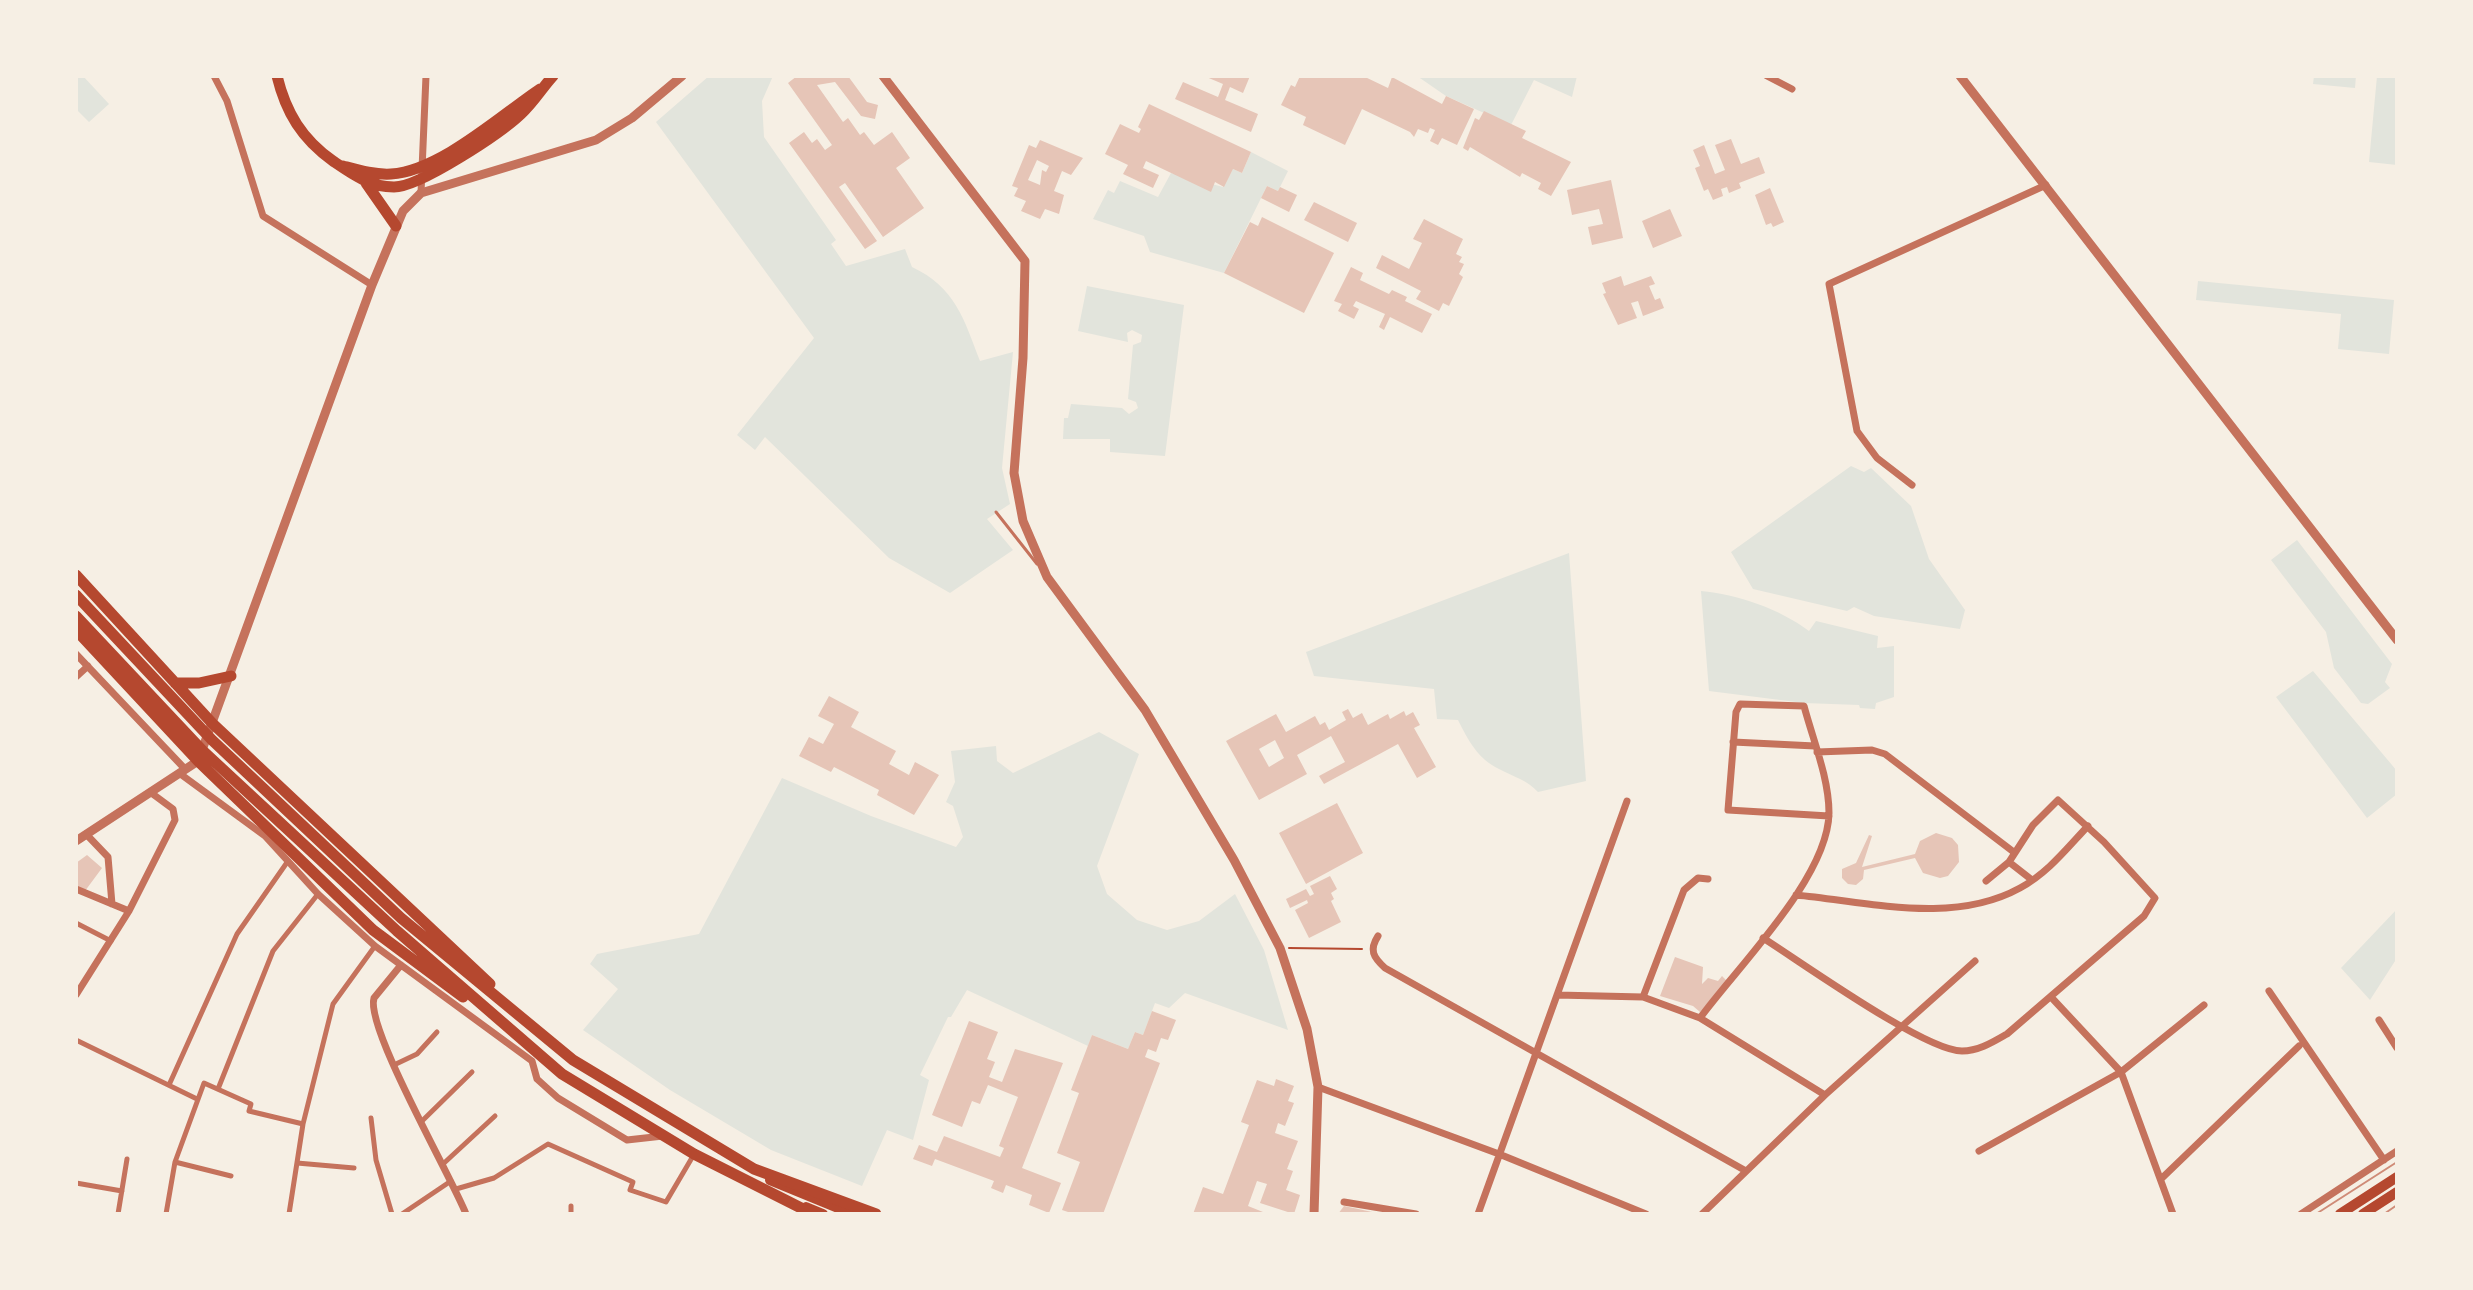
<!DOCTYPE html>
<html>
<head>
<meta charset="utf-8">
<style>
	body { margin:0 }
	#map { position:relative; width:2473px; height:1290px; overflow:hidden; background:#f6efe4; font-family:Jost,sans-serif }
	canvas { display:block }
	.frame { position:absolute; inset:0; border:78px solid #f6efe4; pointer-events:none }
</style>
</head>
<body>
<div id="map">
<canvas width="2473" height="1290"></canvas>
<div class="frame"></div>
</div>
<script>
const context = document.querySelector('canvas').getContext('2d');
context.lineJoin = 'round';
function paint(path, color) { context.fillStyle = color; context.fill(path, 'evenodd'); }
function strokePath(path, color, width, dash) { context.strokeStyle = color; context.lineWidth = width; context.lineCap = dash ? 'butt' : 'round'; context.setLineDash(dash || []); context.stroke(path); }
const green = new Path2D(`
	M 76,76 L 83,76 L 109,104 L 89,122 L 76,109 Z
	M 709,76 L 773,76 L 762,101 L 764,137 L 836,240 L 831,244 L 846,266 L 905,249 L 912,267 C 955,287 964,319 980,361 L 1013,352 L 1002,468 L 1010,504 L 987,519 L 1013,550 L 950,593 L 889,558 L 765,437 L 755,450 L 737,435 L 814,338 L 656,122 Z
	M 1417,76 L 1577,76 L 1572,97 L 1534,80 L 1511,125 L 1446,96 Z
	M 2314,76 L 2356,76 L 2355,88 L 2313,84 Z
	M 2377,76 L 2397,76 L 2397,165 L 2369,162 Z
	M 1251,152 L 1288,171 L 1278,191 L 1267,186 L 1224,273 L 1150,252 L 1144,236 L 1093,219 L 1108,190 L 1114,193 L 1120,181 L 1158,197 L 1171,173 L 1223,187 L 1233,169 L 1242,173 Z
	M 2198,281 L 2394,300 L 2389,354 L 2338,349 L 2341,314 L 2196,300 Z
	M 1087,286 L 1184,305 L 1165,456 L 1110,452 L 1110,439 L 1063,439 L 1064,418 L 1068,418 L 1071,404 L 1122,408 L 1129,414 L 1138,408 L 1136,402 L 1128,399 L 1133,345 L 1141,342 L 1142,335 L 1132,330 L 1127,333 L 1128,342 L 1078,331 Z
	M 1851,466 L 1864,472 L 1871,468 L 1911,506 L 1929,559 L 1965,610 L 1960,629 L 1874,616 L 1854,607 L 1847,611 L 1753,589 L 1731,552 Z
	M 2297,540 L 2392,664 L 2385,682 L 2390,688 L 2368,704 L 2361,703 L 2334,668 L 2326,632 L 2271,560 Z
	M 1569,553 L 1586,781 L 1538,792 C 1527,780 1514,777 1499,769 C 1478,759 1468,740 1458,720 L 1437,719 L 1434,689 L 1314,676 L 1306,652 Z
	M 1701,591 C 1737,594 1780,609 1809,631 L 1816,621 L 1878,636 L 1877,648 L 1894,646 L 1894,697 L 1876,703 L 1875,709 L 1860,708 L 1859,705 L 1804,703 L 1709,691 Z
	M 2313,671 L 2397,771 L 2397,794 L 2367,818 L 2276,697 Z
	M 1099,732 L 1139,754 L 1097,866 L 1107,894 L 1137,920 L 1167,930 L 1199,921 L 1235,894 L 1264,950 L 1288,1030 L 1185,993 L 1169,1008 L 1155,1003 L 1143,1035 L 1135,1032 L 1128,1049 L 1092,1035 L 1088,1046 L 967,990 L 951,1017 L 948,1017 L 920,1075 L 929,1080 L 913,1140 L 887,1130 L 862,1186 L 771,1150 L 670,1090 L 583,1030 L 618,989 L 590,964 L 597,954 L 699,934 L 782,778 L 871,816 L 956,847 L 963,837 L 953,806 L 946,802 L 955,782 L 951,751 L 996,746 L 997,761 L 1013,773 Z
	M 2397,909 L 2397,958 L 2370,1000 L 2341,968 Z`);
const building = new Path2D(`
	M 797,76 L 848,76 L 867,102 L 878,105 L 875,119 L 861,116 L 835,82 L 817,85 L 843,122 L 848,118 L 860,135 L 864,132 L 874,145 L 892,132 L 910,158 L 896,168 L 924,208 L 883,237 L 845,183 L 839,187 L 877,241 L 865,249 L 789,143 L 804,132 L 812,143 L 817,139 L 825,150 L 832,145 L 788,83 Z
	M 1204,76 L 1250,76 L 1243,93 L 1230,87 L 1225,100 L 1258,114 L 1251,132 L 1175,99 L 1183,82 L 1218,97 L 1223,84 Z
	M 1300,76 L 1363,76 L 1388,88 L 1392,77 L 1442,104 L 1446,96 L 1474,109 L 1457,145 L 1442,138 L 1438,145 L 1430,141 L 1435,130 L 1430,128 L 1428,133 L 1418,129 L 1414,137 L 1410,132 L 1362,109 L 1345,145 L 1303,125 L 1306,117 L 1281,105 L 1291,85 L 1295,87 Z
	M 1149,104 L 1251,152 L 1242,173 L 1233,169 L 1224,187 L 1215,182 L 1211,192 L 1146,161 L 1143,168 L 1159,175 L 1153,188 L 1123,174 L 1128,165 L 1105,154 L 1120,124 L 1139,133 L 1141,129 L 1138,127 Z
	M 1484,111 L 1526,131 L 1522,138 L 1571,162 L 1551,196 L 1538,189 L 1541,183 L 1522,173 L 1520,177 L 1470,147 L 1468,151 L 1463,148 L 1475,118 L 1479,120 Z
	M 1731,139 L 1741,164 L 1759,157 L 1765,173 L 1739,183 L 1741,188 L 1729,193 L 1727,187 L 1721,189 L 1723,196 L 1713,200 L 1708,189 L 1704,191 L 1695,168 L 1700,166 L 1693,150 L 1704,145 L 1715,174 L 1725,170 L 1715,145 Z
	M 1040,140 L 1083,158 L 1071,175 L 1062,171 L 1054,191 L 1064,195 L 1059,214 L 1045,209 L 1040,219 L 1021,211 L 1026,201 L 1014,196 L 1018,188 L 1012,186 L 1029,145 L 1036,148 ZM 1037,160 L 1049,166 L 1046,172 L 1042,170 L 1040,185 L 1028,180 Z
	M 1611,180 L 1623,238 L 1592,245 L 1588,227 L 1603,224 L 1599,209 L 1572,215 L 1567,190 Z
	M 1267,186 L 1278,191 L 1280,187 L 1297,195 L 1289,212 L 1261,198 Z
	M 1770,188 L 1784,222 L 1773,227 L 1771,223 L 1766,225 L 1755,195 Z
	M 1314,202 L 1357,223 L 1348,242 L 1304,220 Z
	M 1670,209 L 1682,236 L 1653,248 L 1642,221 Z
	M 1262,217 L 1334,253 L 1304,313 L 1224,273 L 1250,222 L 1258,226 Z
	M 1424,219 L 1463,239 L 1456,254 L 1462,257 L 1459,262 L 1464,264 L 1459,274 L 1463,277 L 1449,306 L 1443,303 L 1439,311 L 1416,299 L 1421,291 L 1376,268 L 1382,255 L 1409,269 L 1422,243 L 1413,239 Z
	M 1351,267 L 1363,273 L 1360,280 L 1389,294 L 1392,290 L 1407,297 L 1405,301 L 1432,314 L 1422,333 L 1390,317 L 1384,330 L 1379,327 L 1385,314 L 1356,301 L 1353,306 L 1359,309 L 1354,319 L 1338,311 L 1342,304 L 1334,301 Z
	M 1621,276 L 1624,286 L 1651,276 L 1655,284 L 1649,286 L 1655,300 L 1660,298 L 1664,308 L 1643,316 L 1638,301 L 1631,303 L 1637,318 L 1618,325 L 1603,294 L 1606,293 L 1602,283 Z
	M 829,696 L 859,712 L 851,727 L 896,751 L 889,764 L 909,775 L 915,762 L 939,775 L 914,815 L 877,795 L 879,790 L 834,767 L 831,772 L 799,756 L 809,737 L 823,744 L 834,724 L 818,716 Z
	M 1348,709 L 1353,718 L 1362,713 L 1368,725 L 1388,714 L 1390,719 L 1404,711 L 1406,716 L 1413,712 L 1420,725 L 1414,728 L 1436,767 L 1417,778 L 1398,744 L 1324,784 L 1319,776 L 1345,762 L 1331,736 L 1297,755 L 1307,774 L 1259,800 L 1226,741 L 1276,714 L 1286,732 L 1315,716 L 1320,725 L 1325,722 L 1329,730 L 1346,720 L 1342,712 ZM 1275,740 L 1284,758 L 1269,767 L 1259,749 Z
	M 1337,803 L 1363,853 L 1306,884 L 1279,833 Z
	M 1936,833 L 1952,838 L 1958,845 L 1959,862 L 1948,876 L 1940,878 L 1923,873 L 1915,858 L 1864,870 L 1863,879 L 1856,885 L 1848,884 L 1842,878 L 1842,869 L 1856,863 L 1869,835 L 1872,836 L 1862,867 L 1915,854 L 1920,841 Z
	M 87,855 L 102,868 L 85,891 L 76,888 L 76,863 Z
	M 1330,876 L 1337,889 L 1331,893 L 1334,899 L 1331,901 L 1341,922 L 1309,938 L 1295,910 L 1308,903 L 1307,900 L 1290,908 L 1286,899 L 1306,889 L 1310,896 L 1314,894 L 1310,886 Z
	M 1675,957 L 1703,967 L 1702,984 L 1708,978 L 1718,981 L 1722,976 L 1727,981 L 1700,1012 L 1693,1006 L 1660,996 Z
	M 1152,1011 L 1176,1020 L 1168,1040 L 1161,1038 L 1156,1052 L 1148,1049 L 1145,1057 L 1160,1063 L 1103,1214 L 1074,1214 L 1062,1210 L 1080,1162 L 1057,1153 L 1079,1093 L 1071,1090 L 1092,1035 L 1128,1049 L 1135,1032 L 1143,1035 Z
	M 969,1021 L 998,1032 L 987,1059 L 995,1062 L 989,1077 L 1002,1082 L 1015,1049 L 1063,1063 L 1022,1168 L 1061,1183 L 1049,1213 L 1029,1205 L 1032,1195 L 1006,1185 L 1003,1193 L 991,1188 L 994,1181 L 935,1159 L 932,1166 L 913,1159 L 919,1145 L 937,1152 L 944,1136 L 1000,1157 L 1004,1148 L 999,1146 L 1018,1097 L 988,1085 L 980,1104 L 972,1101 L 962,1127 L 932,1115 Z
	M 1276,1079 L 1294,1086 L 1288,1101 L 1294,1103 L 1285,1126 L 1278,1123 L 1275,1133 L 1298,1141 L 1287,1169 L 1293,1171 L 1286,1190 L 1300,1195 L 1294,1214 L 1260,1203 L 1267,1184 L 1257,1181 L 1248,1206 L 1268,1214 L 1193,1214 L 1203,1187 L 1223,1194 L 1249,1125 L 1241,1122 L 1257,1080 L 1274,1086 Z
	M 1344,1206 L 1377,1213 L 1377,1214 L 1338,1214 Z`);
const path = new Path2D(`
	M 1289,948 L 1362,949`);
const service = new Path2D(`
	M 996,512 L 1037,564`);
const pedestrian = new Path2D(`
	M 76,923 L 111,941
	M 76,1040 L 197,1099
	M 396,1064 L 417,1054 L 437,1032
	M 169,1085 L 237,934 L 288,861
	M 218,1089 L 273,951 L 318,894
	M 371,1118 L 376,1160 L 392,1214
	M 421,1122 L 472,1072
	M 175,1162 L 231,1176
	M 297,1163 L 354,1168
	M 443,1164 L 495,1116
	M 76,1183 L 122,1191
	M 456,1189 L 494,1178 L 548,1144 L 633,1182 L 630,1190 L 666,1202 L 693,1156
	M 118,1214 L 127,1159
	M 166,1214 L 175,1162 L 204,1083 L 251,1104 L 249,1111 L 303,1124
	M 289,1214 L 303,1124 L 333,1004 L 375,946
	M 402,1214 L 451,1181
	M 571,1214 L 571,1206`);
const minor = new Path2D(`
	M 214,76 L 227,101 L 263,216 L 372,285
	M 1767,76 L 1792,89
	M 421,193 L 426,76
	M 1912,485 L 1877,458 L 1857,431 L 1829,284 L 2046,185
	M 76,654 L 185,769
	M 76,677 L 88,666
	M 1733,742 L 1815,746
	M 1817,752 L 1872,750 L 1885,754 L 2015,853
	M 179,773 L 265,836 L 318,894 L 375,946 L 532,1061 L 537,1079 L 558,1098 L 627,1140 L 663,1136
	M 86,834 L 108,857 L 112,904
	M 2009,862 L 2032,880
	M 76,889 L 129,911
	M 1796,895 C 1869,902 1953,925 2020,888 C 2048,873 2067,848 2088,826
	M 1378,936 C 1369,950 1373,957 1385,968 L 1746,1171
	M 1763,938 C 1801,962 1925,1051 1962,1051 C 1979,1051 1993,1042 2007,1034 L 2144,916 L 2155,898 L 2104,842 L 2058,800 L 2033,825 L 2009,862 L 1986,881
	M 401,965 L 374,998 C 365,1027 451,1176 466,1214
	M 2269,991 L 2384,1160
	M 76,995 L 129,911 L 175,820 L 173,809 L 150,792
	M 1557,995 L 1643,997 L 1700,1018 L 1825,1095
	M 1643,997 L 1684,890 L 1698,878 L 1708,879
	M 2051,997 L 2121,1072 L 2173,1214
	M 1700,1018 C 1738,966 1828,878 1829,813 C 1829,778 1813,740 1804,706 L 1740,704 L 1736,712 L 1728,810 L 1829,816
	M 2379,1020 L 2397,1048
	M 1318,1087 L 1499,1154 L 1646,1214
	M 1979,1151 L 2121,1072 L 2204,1005
	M 2161,1179 L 2299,1046
	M 1344,1202 L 1416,1214
	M 1478,1214 L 1627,801
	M 1702,1214 L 1825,1095 L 1975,961
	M 2301,1214 L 2397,1151`);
const tertiary = new Path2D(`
	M 883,76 L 1025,261 L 1023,358 L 1014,473 L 1023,521 L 1047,577 L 1145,710 L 1234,860 L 1280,948 L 1307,1029 L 1318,1087 L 1314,1214
	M 1960,76 L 2397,640
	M 76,841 L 198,761 L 372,285 L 403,211 L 421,193 L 596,140 L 632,118 L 682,76`);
const secondary = new Path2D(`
	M 770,1180 L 853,1214
	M 806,1207 L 823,1214
	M 2340,1214 L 2397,1177
	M 2363,1214 L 2397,1192`);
const primary = new Path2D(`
	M 277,76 C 286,113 302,139 333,161 C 352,174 370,187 394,187 C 420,187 501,133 521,114 C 534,102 542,88 553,76
	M 343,166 C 358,170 375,175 391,174 C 440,171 501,115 540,89
	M 366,183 L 396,226
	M 76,575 L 212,723 L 490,984
	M 76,595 L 212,740 L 401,918 L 573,1060 L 754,1169 L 876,1214
	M 76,616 L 202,750 L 397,931 L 562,1074 L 694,1154 L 813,1214
	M 76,630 L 198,761 L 373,930 L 463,997
	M 175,683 L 199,683 L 231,676`);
const tram = new Path2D(`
	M 2316,1214 L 2397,1162
	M 2384,1214 L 2397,1205`);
paint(green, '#e2e4dc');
paint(building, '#e6c5b7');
strokePath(path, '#b5482f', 2);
strokePath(service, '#c5725c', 3);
strokePath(pedestrian, '#c5725c', 5);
strokePath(minor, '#c5725c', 7);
strokePath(tertiary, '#c5725c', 9);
strokePath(secondary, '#b5482f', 10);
strokePath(primary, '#b5482f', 11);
strokePath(tram, '#cf8b77', 2);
</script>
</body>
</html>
